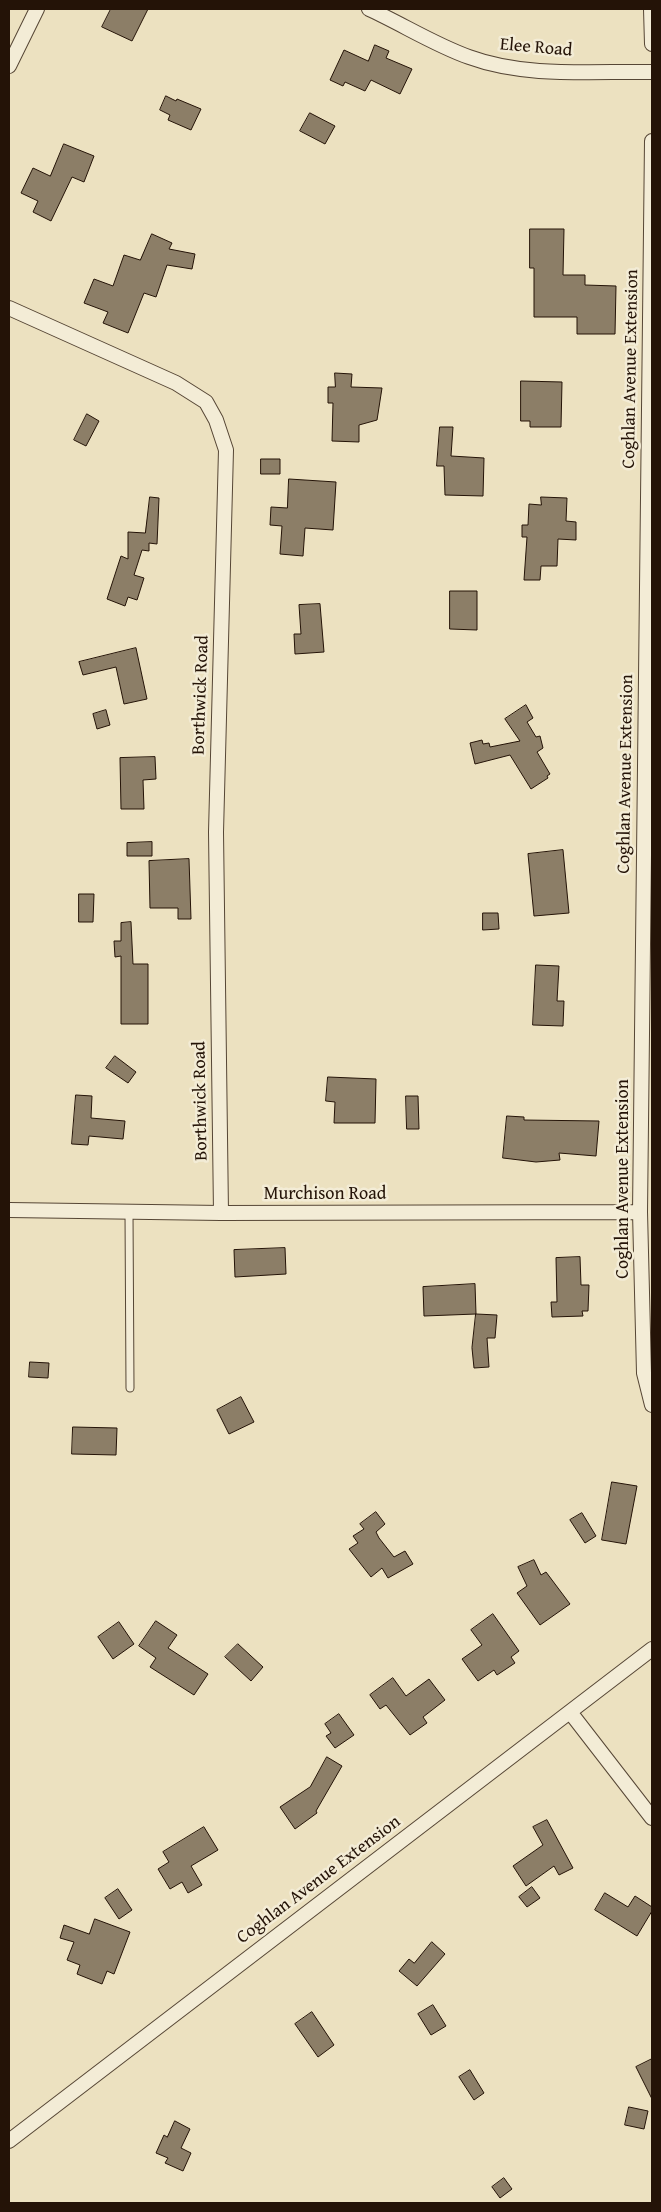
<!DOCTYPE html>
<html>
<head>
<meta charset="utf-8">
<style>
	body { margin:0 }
	#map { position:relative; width:661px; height:2212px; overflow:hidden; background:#ece1c0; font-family:"Gentium Book Plus",serif }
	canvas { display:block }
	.frame { position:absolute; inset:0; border:10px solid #241307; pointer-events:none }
</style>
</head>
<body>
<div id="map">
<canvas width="661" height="2212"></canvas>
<div class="frame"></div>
</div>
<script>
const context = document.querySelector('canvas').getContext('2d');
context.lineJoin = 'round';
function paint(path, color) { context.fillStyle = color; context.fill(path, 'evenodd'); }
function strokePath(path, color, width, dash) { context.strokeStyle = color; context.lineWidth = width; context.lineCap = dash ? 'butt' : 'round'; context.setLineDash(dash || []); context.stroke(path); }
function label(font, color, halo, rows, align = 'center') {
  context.font = font + ' "Gentium Book Plus",serif'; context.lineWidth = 5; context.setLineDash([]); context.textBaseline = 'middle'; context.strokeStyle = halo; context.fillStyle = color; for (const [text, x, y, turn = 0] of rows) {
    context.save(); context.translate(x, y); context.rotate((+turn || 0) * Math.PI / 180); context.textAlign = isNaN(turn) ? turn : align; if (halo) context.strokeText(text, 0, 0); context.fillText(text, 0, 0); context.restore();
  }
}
const building = new Path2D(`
	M 111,9 L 148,9 L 132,41 L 102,27 Z
	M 375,45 L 389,51 L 386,58 L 412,69 L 400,94 L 371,80 L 365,91 L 345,82 L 343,86 L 330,80 L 344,50 L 368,61 Z
	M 166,96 L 176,101 L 177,99 L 201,109 L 191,130 L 168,120 L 170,115 L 160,110 Z
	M 310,113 L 335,126 L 325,144 L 300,131 Z
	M 64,144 L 94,156 L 84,182 L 72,177 L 51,221 L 33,212 L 38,201 L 21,193 L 33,168 L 50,176 Z
	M 530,229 L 564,229 L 563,275 L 585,275 L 585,285 L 616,286 L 615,334 L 577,334 L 577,317 L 534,317 L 534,268 L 530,268 Z
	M 152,234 L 172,243 L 169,249 L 195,254 L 192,269 L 167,265 L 156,297 L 144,293 L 128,333 L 103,323 L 108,312 L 84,303 L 94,279 L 113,286 L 124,255 L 140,260 Z
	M 335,373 L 352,374 L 351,387 L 382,388 L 377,420 L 359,425 L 359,442 L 332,441 L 333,403 L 328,403 L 328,387 L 335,387 Z
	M 521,381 L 562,382 L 561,427 L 530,427 L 530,421 L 521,421 Z
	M 87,414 L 99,421 L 86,446 L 74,440 Z
	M 440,427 L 453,427 L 451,456 L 484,458 L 483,496 L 445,495 L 444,466 L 437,466 Z
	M 261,459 L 280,459 L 280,474 L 261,474 Z
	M 289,479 L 336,482 L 333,530 L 305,528 L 303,556 L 280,554 L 282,526 L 270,525 L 271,507 L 287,508 Z
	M 150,497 L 159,498 L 157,544 L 149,543 L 149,551 L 142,550 L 134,575 L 144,578 L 137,600 L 128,597 L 125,606 L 107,599 L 121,556 L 128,559 L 128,532 L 145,533 Z
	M 541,497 L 567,498 L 566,521 L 576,522 L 576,540 L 558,539 L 557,566 L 541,566 L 540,580 L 524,580 L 527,537 L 522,537 L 522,525 L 528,525 L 529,504 L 541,505 Z
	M 450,591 L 477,591 L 477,630 L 450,629 Z
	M 320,604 L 324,652 L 295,654 L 294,634 L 301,634 L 299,605 Z
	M 136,648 L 147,699 L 124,704 L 116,667 L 83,675 L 79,662 Z
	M 526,705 L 533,718 L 527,722 L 536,737 L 540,736 L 543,748 L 537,752 L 550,774 L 547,776 L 548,778 L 531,789 L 510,755 L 475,764 L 470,743 L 482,740 L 483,744 L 489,743 L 490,747 L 520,741 L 505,719 Z
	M 106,710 L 110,725 L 97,729 L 93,714 Z
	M 155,757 L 156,779 L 143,780 L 144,809 L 121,809 L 120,758 Z
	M 152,842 L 152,856 L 127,856 L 127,843 Z
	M 563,850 L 569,913 L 534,916 L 528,854 Z
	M 189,859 L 191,919 L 178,919 L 178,908 L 150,908 L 149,861 Z
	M 79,894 L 94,894 L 93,922 L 79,922 Z
	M 483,913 L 498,913 L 499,929 L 483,930 Z
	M 131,922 L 133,964 L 148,964 L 148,1024 L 121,1024 L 121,956 L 115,957 L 114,941 L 121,941 L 121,923 Z
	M 536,965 L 559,966 L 557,1001 L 564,1001 L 563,1026 L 533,1025 Z
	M 115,1056 L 136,1072 L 128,1083 L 106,1068 Z
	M 328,1077 L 376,1079 L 375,1123 L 334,1123 L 335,1102 L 326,1101 Z
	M 76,1095 L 92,1096 L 91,1118 L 125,1121 L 123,1139 L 89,1136 L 88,1145 L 72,1144 Z
	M 406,1096 L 418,1096 L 419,1129 L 407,1129 Z
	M 507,1116 L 524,1117 L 524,1120 L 599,1121 L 596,1156 L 559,1153 L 560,1160 L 536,1162 L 503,1158 Z
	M 285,1248 L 286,1274 L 235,1277 L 234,1250 Z
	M 580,1257 L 581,1285 L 589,1285 L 588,1311 L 582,1311 L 583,1316 L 552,1317 L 551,1302 L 557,1302 L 556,1258 Z
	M 475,1284 L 476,1314 L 424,1316 L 423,1287 Z
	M 476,1314 L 497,1315 L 495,1338 L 487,1338 L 489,1367 L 474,1368 L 472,1348 Z
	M 30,1362 L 49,1363 L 48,1378 L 29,1377 Z
	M 241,1397 L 254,1422 L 229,1434 L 217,1410 Z
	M 73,1427 L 117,1428 L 116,1455 L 72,1454 Z
	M 612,1482 L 637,1486 L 626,1544 L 602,1540 Z
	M 376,1512 L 385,1524 L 376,1532 L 379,1538 L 394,1557 L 405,1551 L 413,1564 L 388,1578 L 382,1568 L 371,1577 L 349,1549 L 358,1543 L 353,1536 L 364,1529 L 360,1524 Z
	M 582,1513 L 596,1536 L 585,1543 L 570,1520 Z
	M 534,1560 L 541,1575 L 546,1572 L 570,1604 L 540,1625 L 517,1593 L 527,1586 L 518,1567 Z
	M 493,1614 L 519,1651 L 511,1657 L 515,1663 L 497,1675 L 494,1670 L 478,1681 L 462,1659 L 482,1645 L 471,1630 Z
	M 156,1621 L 177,1635 L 168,1648 L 208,1674 L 194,1695 L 150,1667 L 156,1658 L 139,1646 Z
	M 119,1622 L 134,1644 L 113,1659 L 98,1637 Z
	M 238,1644 L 263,1667 L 251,1681 L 225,1657 Z
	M 393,1678 L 406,1696 L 429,1679 L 445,1700 L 423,1717 L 427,1723 L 410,1735 L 386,1705 L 380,1709 L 370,1695 Z
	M 339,1714 L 354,1735 L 335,1748 L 326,1736 L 331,1733 L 325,1724 Z
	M 327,1757 L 342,1766 L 316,1811 L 317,1813 L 295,1829 L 280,1807 L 310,1787 Z
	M 547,1820 L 573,1868 L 559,1875 L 554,1866 L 526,1886 L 513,1866 L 543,1845 L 533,1827 Z
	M 204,1827 L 218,1850 L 191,1866 L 202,1885 L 188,1893 L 182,1882 L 170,1889 L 158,1869 L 169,1862 L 163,1852 Z
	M 532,1887 L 540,1898 L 527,1907 L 519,1897 Z
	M 118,1889 L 132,1910 L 119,1919 L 105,1898 Z
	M 605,1893 L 628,1907 L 635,1896 L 652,1907 L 652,1911 L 637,1936 L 595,1910 Z
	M 95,1919 L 130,1932 L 114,1974 L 107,1971 L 102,1984 L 77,1974 L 80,1965 L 67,1960 L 74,1942 L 60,1938 L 64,1925 L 89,1934 Z
	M 432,1942 L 445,1954 L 417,1986 L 399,1971 L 409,1959 L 414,1963 Z
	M 433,2005 L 446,2026 L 431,2035 L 418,2014 Z
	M 312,2012 L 334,2045 L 318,2057 L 295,2024 Z
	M 652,2059 L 652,2099 L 636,2067 Z
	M 470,2070 L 484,2093 L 474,2100 L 459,2077 Z
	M 629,2107 L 648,2111 L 644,2129 L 625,2125 Z
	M 175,2121 L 190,2129 L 181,2148 L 191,2153 L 183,2171 L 165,2163 L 168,2158 L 156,2153 L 164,2135 L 167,2137 Z
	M 504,2178 L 512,2189 L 500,2198 L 492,2187 Z`);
const service = new Path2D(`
	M 129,1212 L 130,1388`);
const minor = new Path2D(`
	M 369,9 C 402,24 435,45 469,57 C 526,78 593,71 652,72
	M 651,9 L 652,44
	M 9,66 L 37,9
	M 652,141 L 640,1212 L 644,1373 L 652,1405
	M 9,308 L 176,383 L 206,402 L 216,420 L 226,450 L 216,832 L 221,1213
	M 9,1210 L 221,1213 L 640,1212
	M 570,1712 L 652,1818
	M 9,2141 L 652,1649`);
const streetNames = [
	["Elee Road",536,48,5],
	["Coghlan Avenue Extension",631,369,-89],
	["Borthwick Road",201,695,-88],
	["Coghlan Avenue Extension",626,774,-89],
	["Borthwick Road",201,1101,-91],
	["Coghlan Avenue Extension",623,1179,-90],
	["Murchison Road",325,1194],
	["Coghlan Avenue Extension",319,1880,-37]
];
paint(building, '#8c7e67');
strokePath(building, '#241307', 1);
strokePath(service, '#564635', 9);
strokePath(minor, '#564635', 16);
strokePath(service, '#f3ecd6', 7);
strokePath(minor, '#f3ecd6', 14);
label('18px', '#241307', '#f3ecd6', streetNames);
</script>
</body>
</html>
